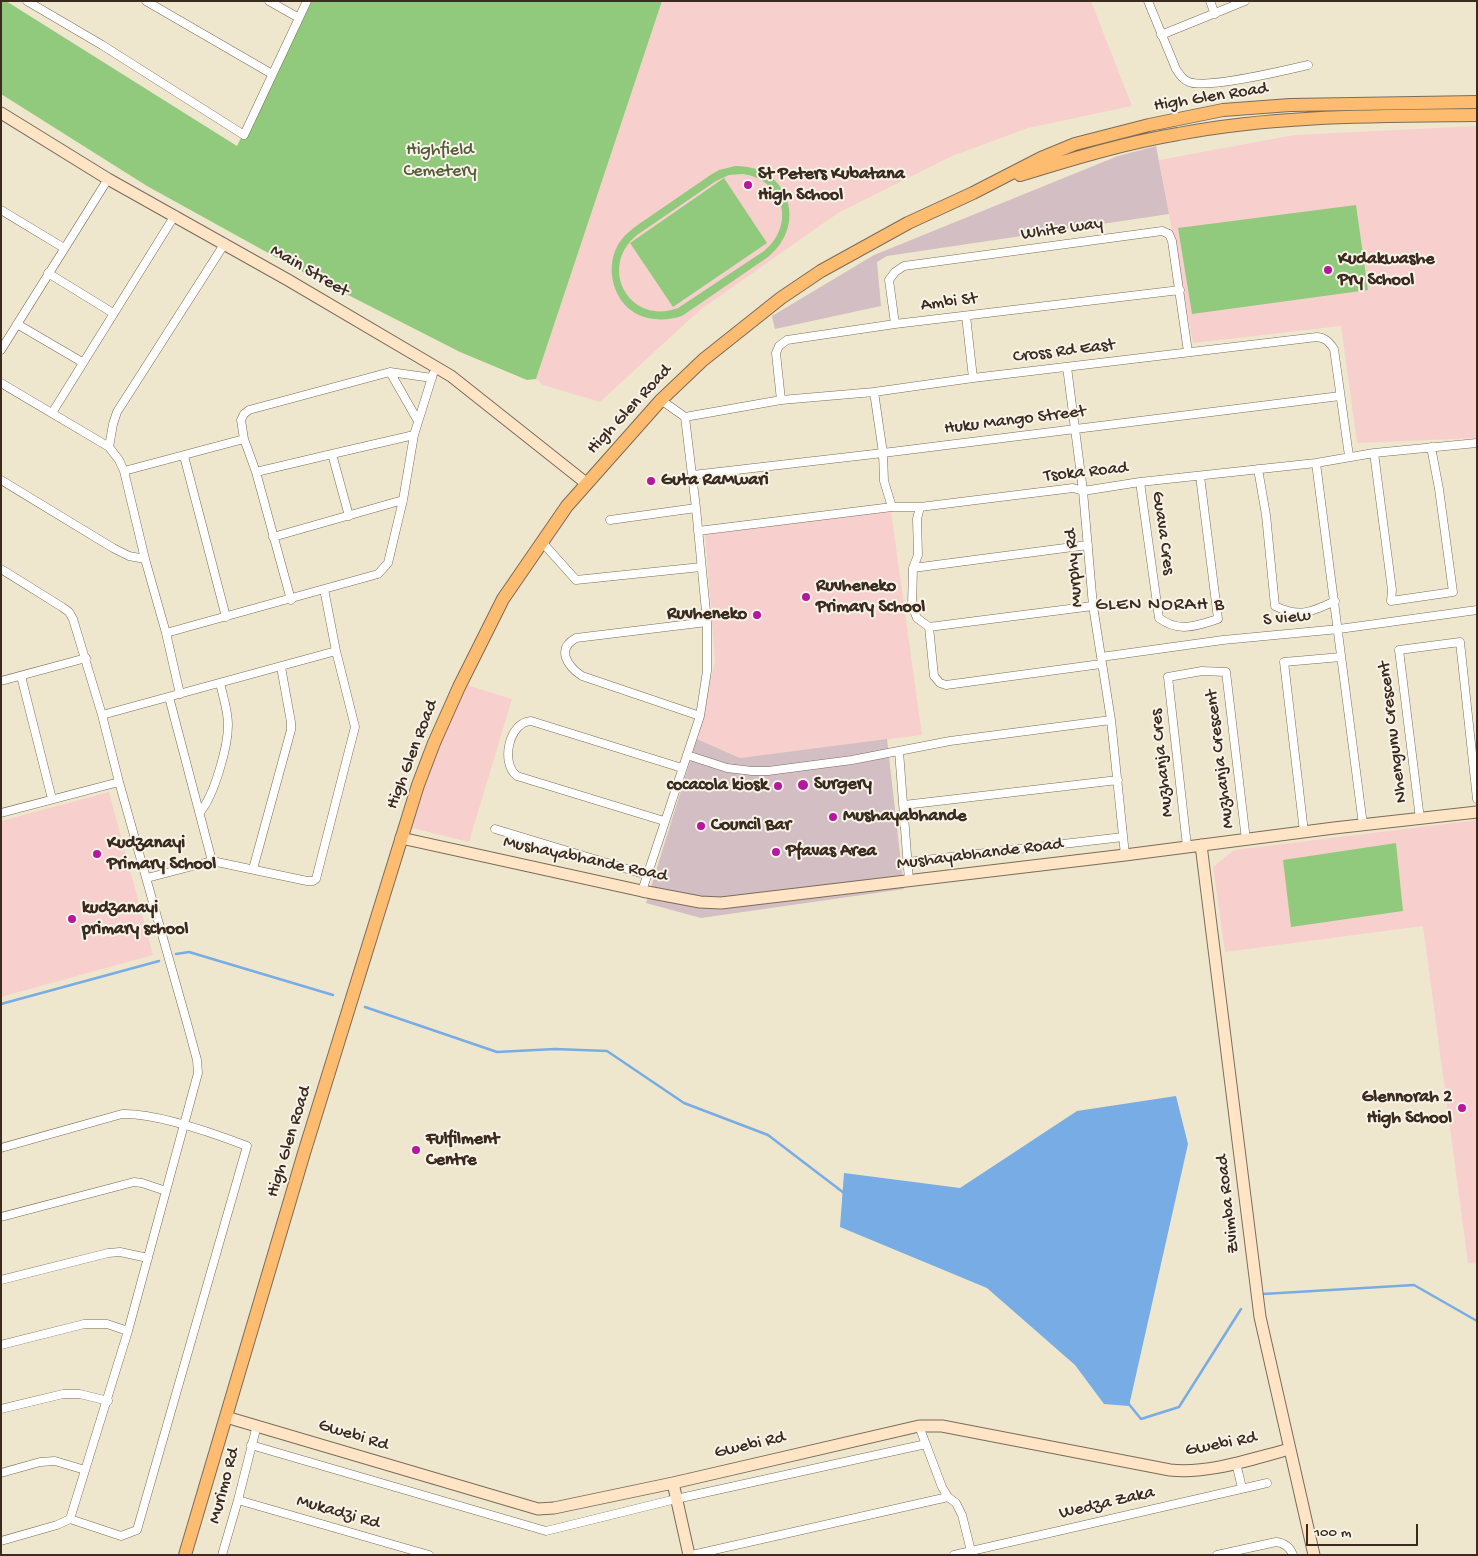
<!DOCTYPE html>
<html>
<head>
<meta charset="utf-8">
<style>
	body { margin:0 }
	#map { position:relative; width:1478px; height:1556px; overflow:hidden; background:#efe7cd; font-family:"Gochi Hand",sans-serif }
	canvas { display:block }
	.frame { position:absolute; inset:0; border:2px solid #3b2a1e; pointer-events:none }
	.scale { position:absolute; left:1306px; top:1524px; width:112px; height:22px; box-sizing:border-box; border:2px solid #3b2a1e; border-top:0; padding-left:6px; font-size:15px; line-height:18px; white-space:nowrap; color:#3b2a1e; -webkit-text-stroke:4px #f7f3e8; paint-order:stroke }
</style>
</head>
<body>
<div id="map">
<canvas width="1478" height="1556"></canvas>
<div class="frame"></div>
<div class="scale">100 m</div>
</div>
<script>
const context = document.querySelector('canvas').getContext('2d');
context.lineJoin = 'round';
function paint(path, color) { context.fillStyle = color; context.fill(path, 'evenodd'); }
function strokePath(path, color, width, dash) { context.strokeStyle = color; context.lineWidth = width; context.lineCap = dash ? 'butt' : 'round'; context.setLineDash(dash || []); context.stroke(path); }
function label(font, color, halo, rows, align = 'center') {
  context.font = font + ' "Gochi Hand",sans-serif'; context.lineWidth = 4; context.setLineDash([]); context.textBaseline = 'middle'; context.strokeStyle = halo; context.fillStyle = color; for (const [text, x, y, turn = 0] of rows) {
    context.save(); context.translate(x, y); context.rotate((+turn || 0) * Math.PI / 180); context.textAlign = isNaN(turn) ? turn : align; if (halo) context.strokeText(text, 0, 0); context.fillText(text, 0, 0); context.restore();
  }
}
const built = new Path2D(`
	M 662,1 L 1091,1 L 1132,106 L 1028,128 L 952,156 L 838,213 L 700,310 L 600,402 L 543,385 L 536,379 Z
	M 1477,126 L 1477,438 L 1357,443 L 1341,326 L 1193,343 L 1159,160 L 1294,135 Z
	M 891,511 L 922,735 L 740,758 L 697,739 L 715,661 L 705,533 Z
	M 467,685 L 512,699 L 469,842 L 412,828 L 426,773 Z
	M 109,792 L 153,955 L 1,997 L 1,821 Z
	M 1477,820 L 1477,1264 L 1468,1263 L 1423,926 L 1225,952 L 1213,867 L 1234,850 Z`);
const industrial = new Path2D(`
	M 1156,146 L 1169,214 L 887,256 L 877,262 L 881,306 L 775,329 L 772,316 L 874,255 L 1118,156 Z
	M 697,739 L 740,758 L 887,739 L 904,889 L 701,918 L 646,903 Z`);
const green = new Path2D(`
	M 1,1 L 6,1 L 237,146 L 298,21 L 310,1 L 662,1 L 536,379 L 527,380 L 460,352 L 299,270 L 147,186 L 1,94 Z
	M 735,166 C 788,165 809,224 768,257 L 682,316 C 664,322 643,321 628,308 C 609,290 606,259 622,239 C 631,228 644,221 655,213 C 674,200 693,187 712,174 L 719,170 ZM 743,174 C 784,180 796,225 764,251 L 678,308 C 630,326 597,268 637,235 L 716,181 L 729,175 Z
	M 724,178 L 767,243 L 673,307 L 630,243 Z
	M 1356,205 L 1368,290 L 1192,314 L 1178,228 Z
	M 1396,843 L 1403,911 L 1291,927 L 1283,860 Z`);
const water = new Path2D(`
	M 1176,1096 L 1188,1144 L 1129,1406 L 1104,1404 L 1075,1365 L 987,1288 L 840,1227 L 844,1173 L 960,1188 L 1077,1111 Z`);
const stream = new Path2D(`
	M 176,954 L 189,952 L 333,995
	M 1,1004 L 159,961
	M 365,1007 L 497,1052 L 555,1049 L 607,1051 L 684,1103 L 768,1135 L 844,1193
	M 1263,1294 L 1414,1285 L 1477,1321
	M 1128,1403 L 1141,1419 L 1179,1407 L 1241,1309`);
const street = new Path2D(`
	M 27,1 L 102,45 L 244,135 L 307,1
	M 146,1 L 272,74
	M 269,1 L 299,18
	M 1148,1 L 1176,69 C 1179,74 1183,80 1189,82 C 1206,89 1287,70 1308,65
	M 1210,1 L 1215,14
	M 1161,35 L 1245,1
	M 1,210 L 64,248
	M 48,273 L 113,313
	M 966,316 L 973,378
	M 17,324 L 82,362
	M 895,324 L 889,280 L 895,272 L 904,266 L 1162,231 L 1169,234 L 1172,241 L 1188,352
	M 1,350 L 108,179
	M 1067,367 L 1083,491 L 1093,606 L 1111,720 L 1125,855
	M 390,372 L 418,421
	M 1,383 L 109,447 L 119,460 L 124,471 L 145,559 L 166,633 L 324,589 L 336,651 L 355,727 L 316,879 L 313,881 L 307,881 L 212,861 L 147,878
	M 874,392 L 883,453 L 884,481 L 892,507
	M 781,400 L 776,353 L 779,346 L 787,340 L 895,324 L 1180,290
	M 52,413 L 175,215
	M 685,417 L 781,400 L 874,392 L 973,378 L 1317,337 C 1326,338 1329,342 1334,349 L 1349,456
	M 109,447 L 113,424 L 117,412 L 225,243
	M 1374,453 L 1392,590 L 1391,601 L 1453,592 L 1439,489 L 1431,447
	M 332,454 L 414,435
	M 184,456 L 226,617
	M 1316,463 L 1363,825
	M 1258,469 L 1266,515 L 1275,606 C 1299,618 1312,612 1335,601
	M 124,471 L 244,439
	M 256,472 L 332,454 L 349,516
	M 693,475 L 883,453 L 1340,396
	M 1,480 L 113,548 L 129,556 L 145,559
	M 1140,482 L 1159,618 C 1179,633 1196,626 1218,619 L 1200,476
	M 920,507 L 917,519 L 918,555 L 913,568 L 912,606 L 917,618 L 929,627 L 1093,606
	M 610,520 L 696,508
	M 698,531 L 892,507 L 920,507 L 1073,488 L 1083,491 L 1140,482 L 1316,463 L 1374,453 L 1477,443
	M 273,537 L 403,500
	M 542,542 L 576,580 L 701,567
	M 913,568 L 1088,545
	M 1,569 L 62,607 L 69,612 L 73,619 L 102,715 L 119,782 L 187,1023 L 197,1060 L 198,1073 L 128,1331 L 70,1519 L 57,1525 L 1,1541
	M 324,589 L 378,574 L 388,563 L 403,500 L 414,435 L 433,374
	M 291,600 L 256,472 L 244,439 L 241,420 L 244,414 L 249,410 L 390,372 L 432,378
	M 929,627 L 934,676 L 940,683 L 946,685 L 1101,664
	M 166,633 L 180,694
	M 1101,657 L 1223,640 L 1339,629 L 1477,610
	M 21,676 L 52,799
	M 1,681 L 86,658
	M 169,697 L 212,861
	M 102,715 L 336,651
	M 700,716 L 582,676 C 567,666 556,649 576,638 L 707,622
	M 899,751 L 909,881
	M 687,755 L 727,768 L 752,771 L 768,771 L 852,760 L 950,741 L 1111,720
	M 904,805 L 1118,780
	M 200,812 C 214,796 228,747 228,725 C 228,710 223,697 220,683
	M 1,813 L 119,782
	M 1420,819 L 1399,650 L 1460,642 L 1477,799
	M 664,821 L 517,776 C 500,763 509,722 531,721 L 682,768
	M 495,829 L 647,875
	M 1304,832 L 1284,662 L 1341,657
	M 1187,846 L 1168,677 L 1202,671 L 1226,672 L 1246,840
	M 908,862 L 1123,837
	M 253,869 L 291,730 L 291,722 L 281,667
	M 642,891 L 700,716 L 707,671 L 707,622 L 696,508 L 685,417 L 661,400
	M 1,1148 L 122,1114 C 158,1113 213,1133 247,1146 L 137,1530 L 121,1536 L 70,1519
	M 1,1217 L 134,1182 L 142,1183 L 166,1191
	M 1,1280 L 108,1253 L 120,1252 L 148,1258
	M 1,1345 L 84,1324 L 107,1324 L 128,1331
	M 1,1409 L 63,1394 L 80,1394 L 108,1401
	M 919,1426 L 942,1487 L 948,1497 L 956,1503 L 962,1515 L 971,1551
	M 251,1445 L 546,1531 L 676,1499 L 926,1444
	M 1236,1463 L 1242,1488
	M 1,1473 L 40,1462 L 55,1461 L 85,1470
	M 238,1500 L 429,1555
	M 222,1555 L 238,1500 L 257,1425
	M 692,1555 L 948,1497
	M 954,1555 L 1267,1483
	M 1217,1555 L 1276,1542 C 1285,1543 1290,1547 1293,1555`);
const secondary = new Path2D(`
	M 1,113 L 108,179 L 288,280 L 451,376 L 586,483
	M 401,838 L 642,891 L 700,902 L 721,903 L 1125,855 L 1334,828 L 1477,812
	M 1201,845 L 1260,1317 L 1314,1555
	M 226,1417 L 538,1509 L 554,1508 L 673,1483 L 919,1426 L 942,1426 L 1170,1470 C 1210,1474 1251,1459 1290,1449
	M 673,1483 L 689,1555`);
const primary = new Path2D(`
	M 1020,175 C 1072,159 1124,143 1178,134 C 1276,115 1377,116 1477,115
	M 185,1555 L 304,1153 L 418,785 L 434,743 L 459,687 L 503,599 L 567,506 L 661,400 L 703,360 L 781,298 L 821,271 L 908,223 L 973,193 L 1041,158 L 1075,144 L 1149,125 L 1223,110 L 1290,105 L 1477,102`);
const markers = [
	[748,185,5,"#b5179e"],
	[1328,270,5,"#b5179e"],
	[651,481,5,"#b5179e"],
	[806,597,5,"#b5179e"],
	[757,615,5,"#b5179e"],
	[803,785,6,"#b5179e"],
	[778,786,5,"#b5179e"],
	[833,817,5,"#b5179e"],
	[701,826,5,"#b5179e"],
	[776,852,5,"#b5179e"],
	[97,854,5,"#b5179e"],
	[72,919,5,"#b5179e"],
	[1462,1108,5,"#b5179e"],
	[416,1150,5,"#b5179e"]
];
const streetNames = [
	["High Glen Road",1211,98,-9],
	["White way",1062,230,-8],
	["Main Street",309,272,30],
	["Ambi St",949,303,-7],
	["Cross Rd East",1064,352,-7],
	["High Glen Road",630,410,-47],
	["Huku Mango Street",1015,421,-7],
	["Tsoka Road",1086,473,-6],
	["Guava Cres",1162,533,82],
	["Murphy Rd",1075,568,-95],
	["S view",1287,619,-6],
	["Nhengunu Crescent",1394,732,-97],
	["High Glen Road",413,755,-69],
	["Muzhanja Crescent",1221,759,-97],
	["Muzhanja Cres",1163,763,-96],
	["Mushayabhande Road",980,855,-7],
	["Mushayabhande Road",585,860,12],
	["High Glen Road",290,1142,-73],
	["Zvimba Road",1229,1204,-97],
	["Gwebi Rd",353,1436,17],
	["Gwebi Rd",1221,1445,-11],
	["Gwebi Rd",750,1446,-13],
	["Murimo Rd",225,1486,-75],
	["Wedza Zaka",1107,1504,-13],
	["Mukadzi Rd",338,1513,16]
];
const parkNames = [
	["Highfield",440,151],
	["Cemetery",440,172]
];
const poiNames = [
	["St Peters Kubatana",758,175],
	["High School",758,196],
	["Kudakwashe",1338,260],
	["Pry School",1338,281],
	["Guta RaMwari",661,481],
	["Ruvheneko",816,587],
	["Primary School",816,608],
	["Ruvheneko",747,615,"right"],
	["Surgery",814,785],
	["cocacola kiosk",768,786,"right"],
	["Mushayabhande",843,817],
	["Council Bar",711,826],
	["Kudzanayi",107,844],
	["Primary School",107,865],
	["Pfavas Area",786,852],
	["kudzanayi",82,909],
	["primary school",82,930],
	["Glennorah 2",1452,1098,"right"],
	["High School",1452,1119,"right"],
	["Fulfilment",426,1140],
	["Centre",426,1161]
];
const neighbourhoodNames = [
	["GLEN NORAH B",1160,606]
];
paint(built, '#f7d0cd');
paint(industrial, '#d2bec3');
paint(green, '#92ca7d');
paint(water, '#78ace5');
strokePath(stream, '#78ace5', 2.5);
strokePath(street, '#7a6c5b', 9);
strokePath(secondary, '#7a6c5b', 13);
strokePath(primary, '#7a6c5b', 14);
strokePath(street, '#fff', 8);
strokePath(secondary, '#ffe4c6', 11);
strokePath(primary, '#febc70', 12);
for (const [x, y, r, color] of markers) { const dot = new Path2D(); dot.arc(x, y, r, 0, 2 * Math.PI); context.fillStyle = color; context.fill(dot); strokePath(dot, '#f7f3e8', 2); }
label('18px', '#3b2a1e', '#f7f3e8', streetNames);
label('18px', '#555a3a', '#f7f3e8', parkNames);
label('bold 18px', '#3b2a1e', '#f7f3e8', poiNames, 'left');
context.letterSpacing = '1px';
label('19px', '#3b2a1e', '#f7f3e8', neighbourhoodNames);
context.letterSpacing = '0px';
</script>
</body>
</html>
